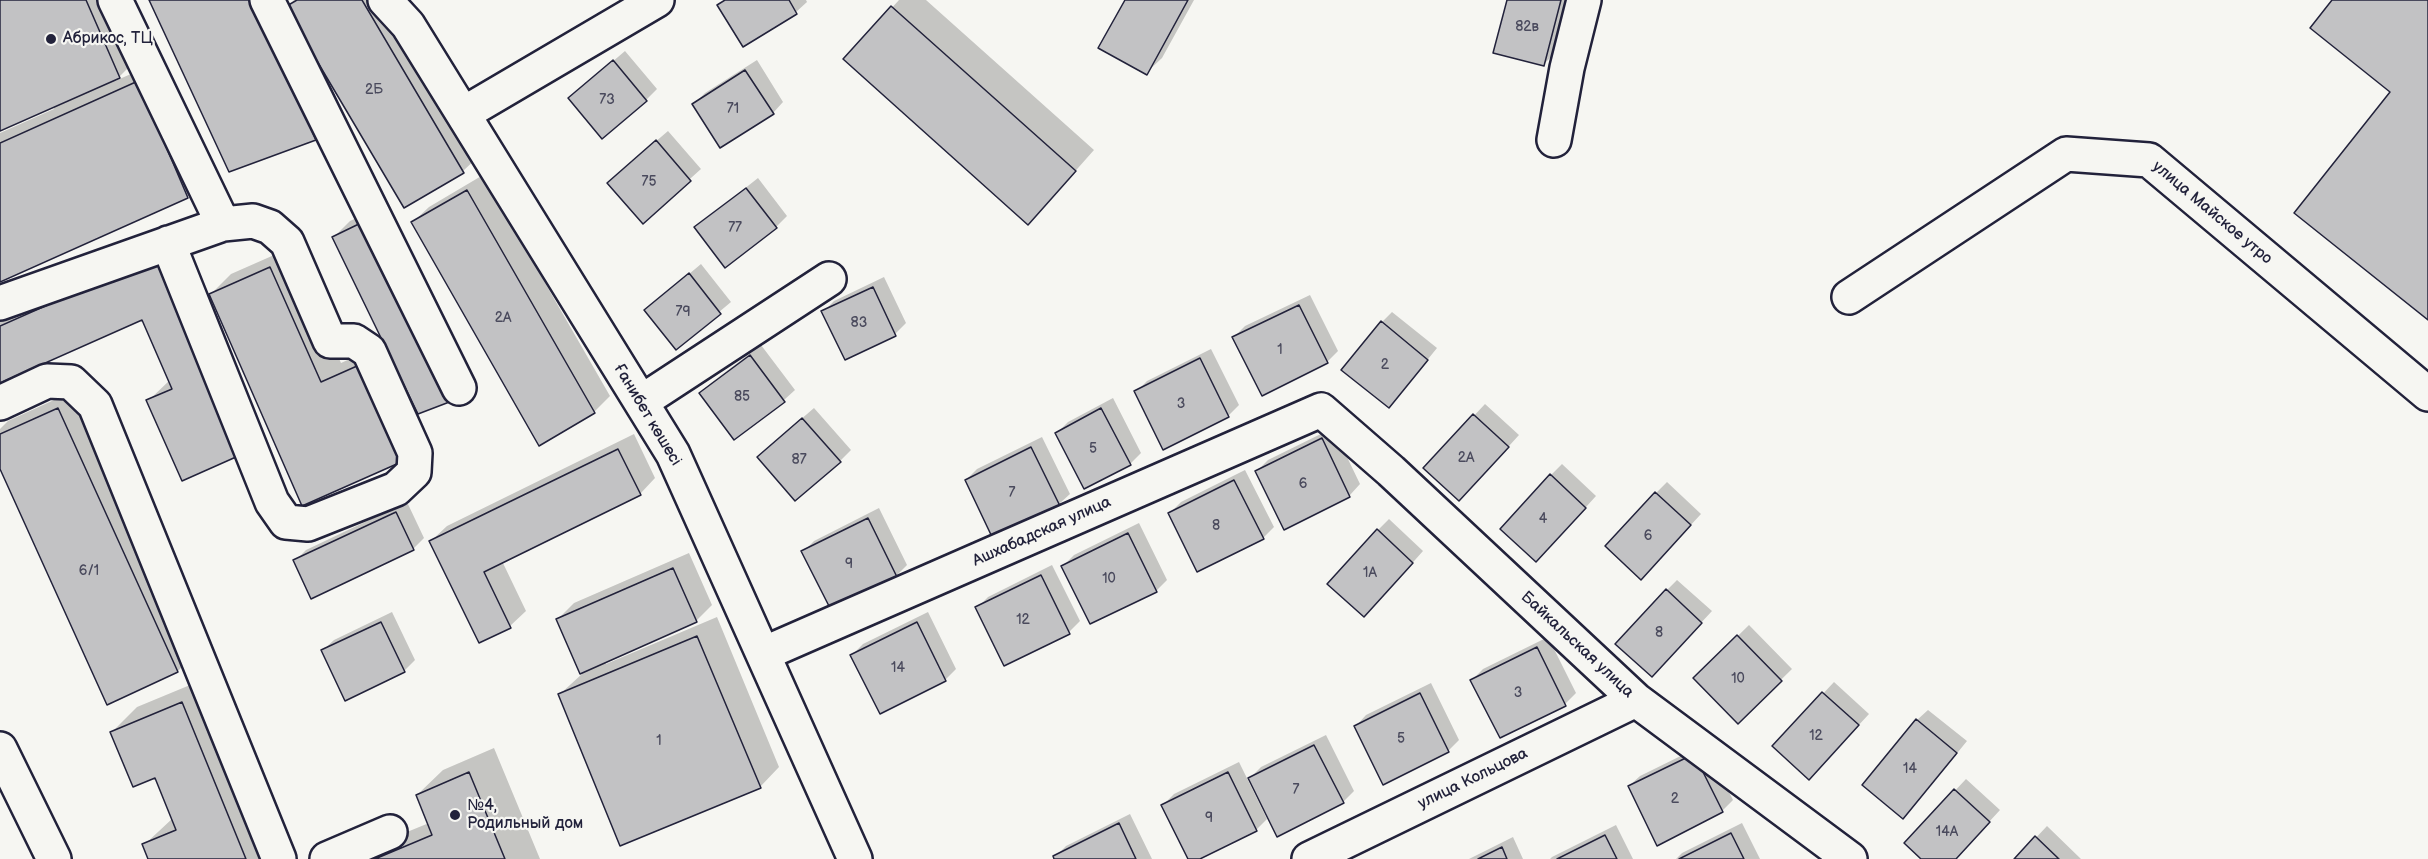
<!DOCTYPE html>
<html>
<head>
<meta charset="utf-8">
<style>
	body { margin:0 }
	canvas { display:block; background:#f6f6f2 }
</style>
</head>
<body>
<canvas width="2428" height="859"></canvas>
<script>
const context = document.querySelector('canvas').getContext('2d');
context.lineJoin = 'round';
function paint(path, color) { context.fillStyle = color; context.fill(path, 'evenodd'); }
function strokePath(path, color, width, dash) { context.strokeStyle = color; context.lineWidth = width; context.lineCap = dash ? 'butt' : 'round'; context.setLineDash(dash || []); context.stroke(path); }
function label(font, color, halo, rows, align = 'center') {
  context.font = font + ' "Balsamiq Sans",sans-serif'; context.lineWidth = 4.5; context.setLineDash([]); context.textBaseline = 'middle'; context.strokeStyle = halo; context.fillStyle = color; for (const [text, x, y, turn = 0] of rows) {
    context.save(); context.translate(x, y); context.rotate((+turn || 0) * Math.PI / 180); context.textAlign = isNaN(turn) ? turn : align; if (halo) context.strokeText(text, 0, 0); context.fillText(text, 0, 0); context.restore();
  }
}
const shadow = new Path2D(`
	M 0,0 L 114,0 L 139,57 L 115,81 L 158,62 L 206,177 L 187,197 L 0,280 L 0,133 L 54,109 L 53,106 L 0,130 Z
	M 151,0 L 335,118 L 315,138 Z
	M 294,0 L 387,0 L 479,156 L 463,171 L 287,7 Z
	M 724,0 L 806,0 L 807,2 L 796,12 L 743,45 L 719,5 Z
	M 899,0 L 926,0 L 1094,150 L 1047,203 L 845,59 Z
	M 1126,0 L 1194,0 L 1162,58 L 1146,73 Z
	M 1509,0 L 1572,0 L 1559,49 L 1543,65 Z
	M 625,51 L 657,89 L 646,100 L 570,98 Z
	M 757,60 L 783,102 L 773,113 L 694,104 L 705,93 Z
	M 668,131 L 701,169 L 643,221 L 620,172 Z
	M 483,175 L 610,396 L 594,412 L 413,222 L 429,207 Z
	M 758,178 L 787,216 L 776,227 L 696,227 Z
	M 381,207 L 451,399 L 416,413 L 427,438 L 407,457 L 211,294 L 231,274 L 290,248 L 341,363 L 385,343 L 334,237 L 350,221 Z
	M 178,237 L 264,432 L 244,452 L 148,401 L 170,380 L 143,318 L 0,381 L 0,316 Z
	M 701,264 L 731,302 L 676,348 L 646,310 Z
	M 884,277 L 906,323 L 895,334 L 823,312 L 834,301 Z
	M 1310,295 L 1338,351 L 1327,362 L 1234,337 L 1245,326 Z
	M 1392,312 L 1437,348 L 1399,395 L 1382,322 Z
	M 761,345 L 795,390 L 784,400 L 734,438 L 701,394 L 711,383 Z
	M 1211,349 L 1239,405 L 1228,416 L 1136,392 L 1147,381 Z
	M 78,389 L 197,651 L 178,671 L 108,703 L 0,466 L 0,429 L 8,421 Z
	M 1113,398 L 1141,453 L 1130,464 L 1057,433 L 1068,422 Z
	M 1485,404 L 1519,435 L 1470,489 L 1425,468 Z
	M 814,408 L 851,450 L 840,461 L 770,446 Z
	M 1333,428 L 1360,484 L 1350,495 L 1285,528 L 1257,471 L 1268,460 Z
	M 634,434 L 655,478 L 640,494 L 502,561 L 526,611 L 510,626 L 431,541 L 447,526 Z
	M 1042,437 L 1070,494 L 1059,504 L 966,480 L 977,469 Z
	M 1562,464 L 1596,496 L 1547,550 L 1551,475 Z
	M 1245,470 L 1274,527 L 1263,538 L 1170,513 L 1181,502 Z
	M 1667,482 L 1701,514 L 1652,567 L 1656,493 Z
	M 407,502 L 424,538 L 413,549 L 295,561 L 306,550 Z
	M 879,508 L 907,565 L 896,576 L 803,552 L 814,541 Z
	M 1389,519 L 1423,551 L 1375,605 L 1378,530 Z
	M 1139,523 L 1167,580 L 1156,591 L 1063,566 L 1074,555 Z
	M 689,553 L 712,605 L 696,621 L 605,661 L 606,664 L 717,617 L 779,767 L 760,787 L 559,695 L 582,674 L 558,619 L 574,603 Z
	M 1052,565 L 1080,621 L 1069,632 L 1005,664 L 977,608 L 988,597 Z
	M 1677,580 L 1712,611 L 1662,665 L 1667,590 Z
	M 392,612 L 415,660 L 404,671 L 323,650 L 334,640 Z
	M 928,612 L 956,669 L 945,680 L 852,655 L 863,644 Z
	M 1749,625 L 1792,669 L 1738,722 L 1695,678 Z
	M 1548,637 L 1576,693 L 1565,704 L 1472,680 L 1483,669 Z
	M 207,678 L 282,859 L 150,859 L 144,845 L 173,818 L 155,776 L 112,732 L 137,707 Z
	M 1834,682 L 1869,714 L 1820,767 L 1774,746 Z
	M 1431,683 L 1459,740 L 1448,751 L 1356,726 L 1366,715 Z
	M 1928,710 L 1967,741 L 1914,806 L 1917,720 Z
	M 1326,735 L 1354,791 L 1343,802 L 1250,778 L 1261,767 Z
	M 1705,744 L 1733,800 L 1722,811 L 1629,786 L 1640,776 Z
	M 494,748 L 540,859 L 341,859 L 429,823 L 417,795 L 443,770 Z
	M 1239,762 L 1267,819 L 1256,830 L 1197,859 L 1189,859 L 1163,805 L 1174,794 Z
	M 1966,779 L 2000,810 L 1955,859 L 1924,859 L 1906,843 Z
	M 1130,814 L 1152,859 L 1056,859 L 1055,857 L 1066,846 Z
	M 1742,823 L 1760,859 L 1676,859 L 1682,853 Z
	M 1616,825 L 1633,859 L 1550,859 L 1552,857 Z
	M 2047,826 L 2081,859 L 2016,859 Z
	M 1513,837 L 1523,859 L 1469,859 Z`);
const building = new Path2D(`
	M 0,0 L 86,0 L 120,78 L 0,131 Z
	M 149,0 L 253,0 L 316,140 L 229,172 Z
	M 297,0 L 362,0 L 464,173 L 404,208 L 285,7 Z
	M 725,0 L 789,0 L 797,14 L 743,47 L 717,5 Z
	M 1125,0 L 1188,0 L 1147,75 L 1098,48 Z
	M 1507,0 L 1561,0 L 1544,66 L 1493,53 Z
	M 2332,0 L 2428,0 L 2428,320 L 2294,213 L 2390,92 L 2310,28 Z
	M 891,6 L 1076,171 L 1028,225 L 843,59 Z
	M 613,60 L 647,101 L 602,139 L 568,98 Z
	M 745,70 L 774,114 L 720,148 L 692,104 Z
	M 138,81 L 188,198 L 0,282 L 0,143 Z
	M 656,140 L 691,181 L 643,224 L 607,183 Z
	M 746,188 L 777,228 L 725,268 L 694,227 Z
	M 467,190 L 595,413 L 539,446 L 411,222 Z
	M 365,221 L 452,401 L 418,414 L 332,237 Z
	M 158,256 L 245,453 L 182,481 L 146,400 L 172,389 L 142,320 L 0,383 L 0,326 Z
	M 270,267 L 321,382 L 366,362 L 408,459 L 302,506 L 209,294 Z
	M 689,273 L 721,314 L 676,350 L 644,310 Z
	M 873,287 L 896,336 L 845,360 L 821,311 Z
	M 1299,305 L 1328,363 L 1262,396 L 1232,337 Z
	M 1381,321 L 1428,360 L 1389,408 L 1341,370 Z
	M 750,355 L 785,402 L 734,440 L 699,393 Z
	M 1200,358 L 1229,417 L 1163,450 L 1134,391 Z
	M 58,408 L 178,672 L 107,705 L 0,469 L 0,434 Z
	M 1101,408 L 1131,465 L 1084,489 L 1055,433 Z
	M 1473,414 L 1509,447 L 1459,501 L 1423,468 Z
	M 802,418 L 841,462 L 795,501 L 757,457 Z
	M 1322,438 L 1350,497 L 1284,530 L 1255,471 Z
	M 1031,447 L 1060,506 L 993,539 L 965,480 Z
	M 618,449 L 641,495 L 484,572 L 511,628 L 479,643 L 429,541 Z
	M 1550,474 L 1586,508 L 1536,562 L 1500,529 Z
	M 1234,480 L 1264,539 L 1197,572 L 1168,513 Z
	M 1655,492 L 1691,525 L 1641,580 L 1605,546 Z
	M 396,512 L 414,550 L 311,599 L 293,560 Z
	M 868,518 L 897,577 L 831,610 L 801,551 Z
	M 1377,529 L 1413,563 L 1364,617 L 1327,584 Z
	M 1128,533 L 1157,592 L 1090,624 L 1061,566 Z
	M 673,568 L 697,622 L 580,674 L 556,619 Z
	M 1041,575 L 1070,634 L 1004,666 L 975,607 Z
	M 1666,589 L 1702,623 L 1652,677 L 1615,644 Z
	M 381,622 L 405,672 L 345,701 L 321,650 Z
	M 917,622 L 946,681 L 880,714 L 850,655 Z
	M 1737,635 L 1782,681 L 1738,724 L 1693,678 Z
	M 697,636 L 761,788 L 620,846 L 558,694 Z
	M 1537,647 L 1566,706 L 1500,738 L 1470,680 Z
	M 1822,692 L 1859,725 L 1809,780 L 1772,746 Z
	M 1420,693 L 1449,752 L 1383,785 L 1354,726 Z
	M 182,702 L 246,859 L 148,859 L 142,844 L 176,830 L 155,778 L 133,787 L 110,732 Z
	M 1916,719 L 1957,753 L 1903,819 L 1862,785 Z
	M 1314,745 L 1344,803 L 1277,837 L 1248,778 Z
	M 1694,754 L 1723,812 L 1657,846 L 1628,786 Z
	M 469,772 L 505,859 L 375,859 L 432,835 L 416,795 Z
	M 1228,772 L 1257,831 L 1200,859 L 1188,859 L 1161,805 Z
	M 1954,789 L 1990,822 L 1956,859 L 1921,859 L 1904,843 Z
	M 1119,823 L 1136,859 L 1054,859 L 1053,856 Z
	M 1731,833 L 1744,859 L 1679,859 Z
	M 1605,835 L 1617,859 L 1557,859 Z
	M 2035,836 L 2059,859 L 2014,859 Z
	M 1502,847 L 1507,859 L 1478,859 Z`);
const minor = new Path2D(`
	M 115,0 L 223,224
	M 267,0 L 459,388
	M 385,0 L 408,25 L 673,454 L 855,859
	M 463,114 L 657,0
	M 1554,140 L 1567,68 L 1584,0
	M 1849,297 L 2066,154 L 2149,160 L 2428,394
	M 0,303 L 223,224 L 253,221 L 270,227 L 287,242 L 330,341 L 354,341 L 369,351 L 415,453 L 414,472 L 396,489 L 308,524 L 286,522 L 272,502 L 168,243
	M 641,402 L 829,279
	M 0,403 L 47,381 L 71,382 L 95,405 L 279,859
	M 763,654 L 1321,410 L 1391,471 L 1636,700 L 1850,859
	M 0,749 L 54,859
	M 327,859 L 390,832
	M 1309,859 L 1636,700`);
const markers = [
	[51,39,6,"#22223b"],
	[455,815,6,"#22223b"]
];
const numberNames = [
	["82в",1527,27],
	["2Б",374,90],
	["73",607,100],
	["71",733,109],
	["75",649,182],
	["77",735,228],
	["79",683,312],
	["2А",503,318],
	["83",859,323],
	["1",1280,350],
	["2",1385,365],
	["85",742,397],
	["3",1181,404],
	["5",1093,449],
	["2А",1466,458],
	["87",799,460],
	["6",1303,484],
	["7",1012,493],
	["4",1543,519],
	["8",1216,526],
	["6",1648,536],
	["9",849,564],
	["6/1",89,571],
	["1А",1370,573],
	["10",1109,579],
	["12",1023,620],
	["8",1659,633],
	["14",898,668],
	["10",1738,679],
	["3",1518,693],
	["12",1816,736],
	["5",1401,739],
	["1",659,741],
	["14",1910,769],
	["7",1296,790],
	["2",1675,799],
	["9",1209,818],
	["14А",1947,832]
];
const poiNames = [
	["Абрикос, ТЦ",63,39],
	["№4,",467,806],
	["Родильный дом",467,824]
];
const streetNames = [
	["улица Майское утро",2212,213,40],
	["Ғанибет көшесі",647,415,59],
	["Ашхабадская улица",1042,532,-24],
	["Байкальская улица",1577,645,43],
	["улица Кольцова",1473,779,-26]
];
paint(shadow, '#0003');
paint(building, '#c2c2c4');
strokePath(building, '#22223b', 1.5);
strokePath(minor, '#22223b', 38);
strokePath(minor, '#f6f6f2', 33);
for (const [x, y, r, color] of markers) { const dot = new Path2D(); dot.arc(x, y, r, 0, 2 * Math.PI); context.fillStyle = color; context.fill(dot); strokePath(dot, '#f6f6f2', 2); }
label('14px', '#4a4a5d', null, numberNames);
label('16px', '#22223b', '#f6f6f2', poiNames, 'left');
label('16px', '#22223b', '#f6f6f2', streetNames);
</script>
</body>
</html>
